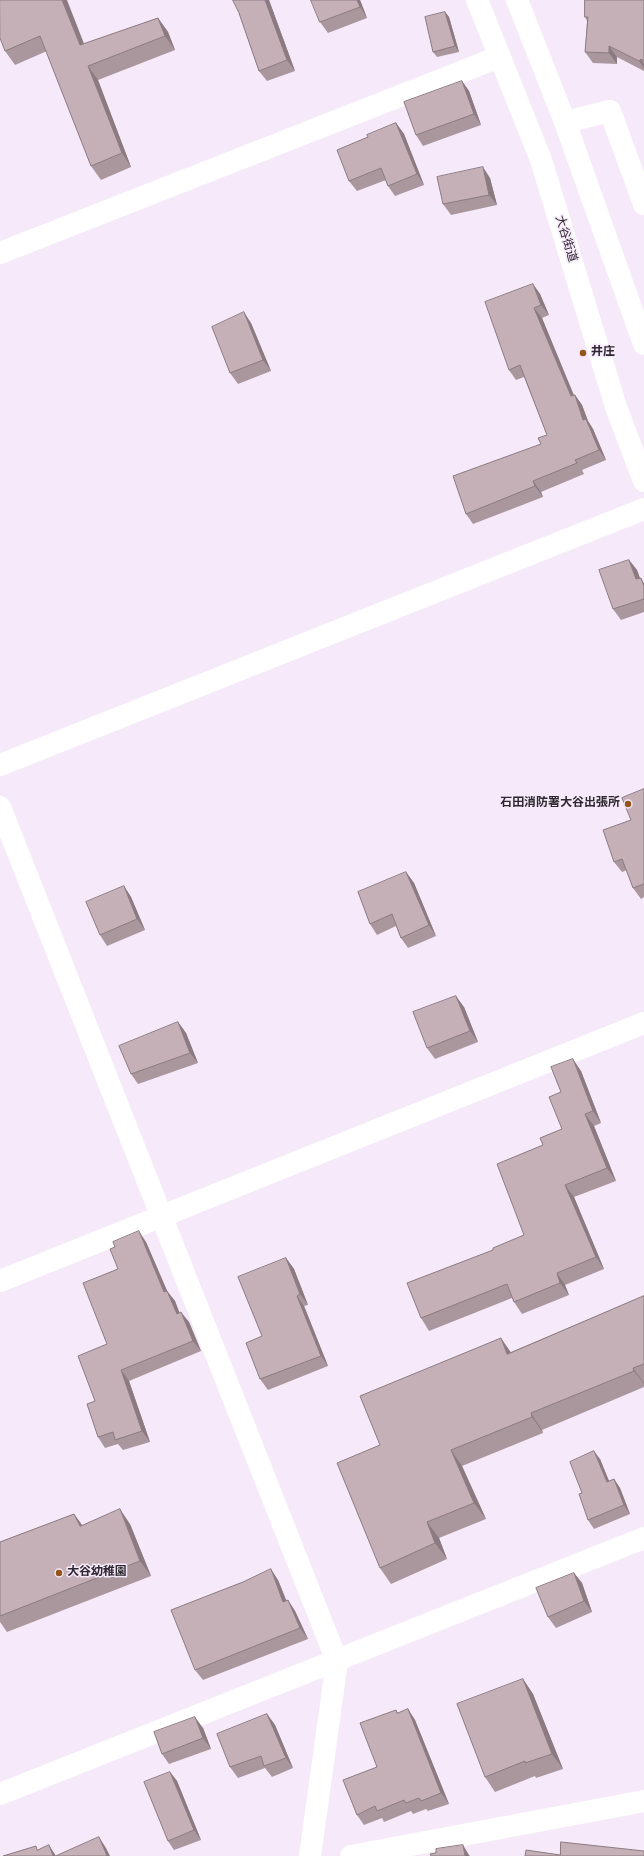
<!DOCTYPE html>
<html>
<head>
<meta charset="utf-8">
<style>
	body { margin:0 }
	canvas { display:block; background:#f6e9fa }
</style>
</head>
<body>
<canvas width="644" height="1856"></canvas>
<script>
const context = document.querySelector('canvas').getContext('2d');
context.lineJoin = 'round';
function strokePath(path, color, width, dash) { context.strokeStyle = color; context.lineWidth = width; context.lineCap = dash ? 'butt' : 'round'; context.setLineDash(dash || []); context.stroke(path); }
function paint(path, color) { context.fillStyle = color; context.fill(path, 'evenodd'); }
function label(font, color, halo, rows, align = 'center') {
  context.font = font + ' Overpass,"Noto Sans JP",sans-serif'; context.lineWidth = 3; context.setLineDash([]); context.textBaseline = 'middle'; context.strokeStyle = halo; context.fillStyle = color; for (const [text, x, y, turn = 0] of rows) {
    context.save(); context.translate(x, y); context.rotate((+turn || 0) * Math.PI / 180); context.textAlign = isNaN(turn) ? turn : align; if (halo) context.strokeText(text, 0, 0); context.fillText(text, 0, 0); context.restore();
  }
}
const minor = new Path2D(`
	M 565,122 L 610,111 L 644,204
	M 0,253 L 499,57
	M 0,765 L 644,509
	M 0,807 L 337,1661 L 310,1856
	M 0,1281 L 644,1023
	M 0,1794 L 644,1538
	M 351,1856 L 644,1801`);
const major = new Path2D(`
	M 477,0 L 541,160 L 616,407 L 644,481
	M 517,0 L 565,122 L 644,344`);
const wall = new Path2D(`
	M 0,0 L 84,44 L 158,18 L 168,32 L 175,50 L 98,80 L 131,167 L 101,180 L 91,166 L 47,51 L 15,65 L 5,51 Z
	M 269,0 L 295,71 L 267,81 L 259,71 L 239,13 Z
	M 360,0 L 367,18 L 328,33 L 320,22 Z
	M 644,0 L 644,71 L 617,57 L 617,64 L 593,63 L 585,52 L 587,21 L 585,17 Z
	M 445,12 L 449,17 L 459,52 L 437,57 L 433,52 Z
	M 462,81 L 469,91 L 481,125 L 423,146 L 416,135 Z
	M 396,123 L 404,134 L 424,185 L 395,196 L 388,186 L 386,180 L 357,191 L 349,181 L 368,137 Z
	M 490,178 L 497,205 L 451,215 L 443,204 Z
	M 533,284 L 540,294 L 549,315 L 542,318 L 574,395 L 575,395 L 582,405 L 588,421 L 593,429 L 606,460 L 582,470 L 584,474 L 541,492 L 543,497 L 473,524 L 466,514 L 541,444 L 547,435 L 524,377 L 516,380 L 509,370 Z
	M 251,323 L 271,371 L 238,384 L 230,373 Z
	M 629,560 L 637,570 L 640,578 L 641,578 L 644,583 L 644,612 L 621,620 L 613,609 Z
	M 644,789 L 644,897 L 641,899 L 633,888 L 627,870 L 622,872 L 614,862 Z
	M 406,872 L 414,883 L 436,936 L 408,948 L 401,938 L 396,926 L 377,935 L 370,924 Z
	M 124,886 L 131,897 L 145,930 L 107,946 L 100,935 Z
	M 464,1007 L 478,1042 L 435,1059 L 427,1048 Z
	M 178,1022 L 186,1033 L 198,1063 L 138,1084 L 131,1074 Z
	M 581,1071 L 601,1123 L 594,1126 L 616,1181 L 574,1197 L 604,1269 L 565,1285 L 569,1295 L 522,1314 L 514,1302 L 512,1298 L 429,1331 L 421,1318 L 493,1250 L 524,1235 L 543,1145 L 562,1129 L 561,1092 Z
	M 146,1242 L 167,1291 L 175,1301 L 179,1313 L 189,1322 L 201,1351 L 129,1381 L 150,1442 L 123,1450 L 118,1444 L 105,1448 L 98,1437 L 95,1401 L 107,1344 L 118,1269 Z
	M 286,1258 L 294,1269 L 308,1305 L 304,1306 L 328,1366 L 268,1390 L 260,1379 L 262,1336 Z
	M 644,1296 L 644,1387 L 542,1430 L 543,1433 L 462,1466 L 486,1519 L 439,1538 L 447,1559 L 391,1584 L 380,1568 L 380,1445 L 511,1352 Z
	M 600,1459 L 609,1481 L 614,1479 L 620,1488 L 630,1514 L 594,1529 L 588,1520 L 582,1493 Z
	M 74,1514 L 82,1525 L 130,1524 L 151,1576 L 7,1632 L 0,1622 L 0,1542 Z
	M 574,1573 L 582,1583 L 592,1612 L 556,1628 L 548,1617 Z
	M 278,1580 L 286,1600 L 288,1600 L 295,1611 L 308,1639 L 203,1680 L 195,1670 Z
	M 523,1679 L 533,1694 L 563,1769 L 536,1778 L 535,1776 L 495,1792 L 485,1777 Z
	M 408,1709 L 415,1720 L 449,1804 L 428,1811 L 426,1809 L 413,1814 L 411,1811 L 384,1822 L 382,1818 L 364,1825 L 357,1815 L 377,1767 L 396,1710 L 398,1713 Z
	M 267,1714 L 275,1725 L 293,1768 L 272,1777 L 265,1768 L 238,1778 L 230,1767 Z
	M 203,1728 L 211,1749 L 169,1764 L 162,1754 Z
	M 170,1772 L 177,1781 L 201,1840 L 174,1850 L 168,1841 Z`);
const shadedWall = new Path2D(`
	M 62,0 L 67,0 L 90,59 L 80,45 Z
	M 265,0 L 269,0 L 295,71 L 287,60 Z
	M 357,0 L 360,0 L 367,18 L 360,7 Z
	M 445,12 L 449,17 L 459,52 L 455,46 Z
	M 158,18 L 168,32 L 175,50 L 165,36 Z
	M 609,46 L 617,57 L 617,64 L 609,53 Z
	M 641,59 L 644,64 L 644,68 L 639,61 Z
	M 88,66 L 98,80 L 131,167 L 122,153 Z
	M 462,81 L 469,91 L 481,125 L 474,114 Z
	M 396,123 L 404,134 L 424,185 L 417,174 Z
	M 483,167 L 490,178 L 497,205 L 489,195 Z
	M 533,284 L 540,294 L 549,315 L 541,305 Z
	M 534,308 L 542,318 L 578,406 L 571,396 Z
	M 244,312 L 251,323 L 271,371 L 263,360 Z
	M 575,395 L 582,405 L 588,421 L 593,429 L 606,460 L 599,450 L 583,420 Z
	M 533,481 L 541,492 L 543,497 L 535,486 Z
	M 629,560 L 637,570 L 644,590 L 636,579 Z
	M 406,872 L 414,883 L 436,936 L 429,925 Z
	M 124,886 L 131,897 L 145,930 L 137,919 Z
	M 456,996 L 464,1007 L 478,1042 L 470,1031 Z
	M 178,1022 L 186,1033 L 198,1063 L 190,1053 Z
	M 573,1059 L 581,1071 L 601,1123 L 593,1111 Z
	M 585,1114 L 594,1126 L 616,1181 L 607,1168 Z
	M 565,1185 L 574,1197 L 604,1269 L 596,1257 Z
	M 139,1231 L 146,1242 L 172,1302 L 164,1292 Z
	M 286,1258 L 294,1269 L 308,1305 L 300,1294 Z
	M 557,1273 L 565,1285 L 569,1295 L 560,1283 Z
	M 167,1291 L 175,1301 L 184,1324 L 177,1314 Z
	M 297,1296 L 304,1306 L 328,1366 L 321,1356 Z
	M 181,1312 L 189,1322 L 201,1351 L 193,1341 Z
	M 501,1338 L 512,1354 L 507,1354 Z
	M 633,1368 L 644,1383 L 644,1384 L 634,1371 Z
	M 121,1370 L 129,1381 L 150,1442 L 142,1431 Z
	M 531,1413 L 542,1430 L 543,1433 L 532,1417 Z
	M 451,1450 L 462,1466 L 486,1519 L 474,1503 Z
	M 594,1451 L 600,1459 L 613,1491 L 607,1482 Z
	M 614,1479 L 620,1488 L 630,1514 L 624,1505 Z
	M 120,1509 L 130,1524 L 151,1576 L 140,1561 Z
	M 74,1514 L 85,1529 L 80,1526 Z
	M 427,1522 L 439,1538 L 447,1559 L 435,1543 Z
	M 271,1569 L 278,1580 L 291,1612 L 283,1602 Z
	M 574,1573 L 582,1583 L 592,1612 L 584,1601 Z
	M 288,1600 L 295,1611 L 308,1639 L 300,1628 Z
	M 523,1679 L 533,1694 L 563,1769 L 552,1754 Z
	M 408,1709 L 415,1720 L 449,1804 L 441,1793 Z
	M 267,1714 L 275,1725 L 293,1768 L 286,1758 Z
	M 195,1717 L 203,1728 L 211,1749 L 203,1738 Z
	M 170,1772 L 177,1781 L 201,1840 L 194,1830 Z
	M 99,1837 L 106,1848 L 110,1856 L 107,1856 Z
	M 49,1845 L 56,1856 L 57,1856 L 53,1856 Z
	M 463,1845 L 469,1855 L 470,1856 L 465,1856 Z`);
const building = new Path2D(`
	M 0,0 L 62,0 L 80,45 L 158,18 L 165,36 L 88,66 L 122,153 L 91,166 L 40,36 L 5,51 L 0,38 Z
	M 233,0 L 265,0 L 287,60 L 259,71 L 239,13 Z
	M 311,0 L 357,0 L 360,7 L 320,22 Z
	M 585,0 L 644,0 L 644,61 L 641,59 L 639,61 L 609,46 L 609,53 L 585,52 L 588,17 L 585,17 Z
	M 445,12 L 455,46 L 433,52 L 425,17 Z
	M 462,81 L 474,114 L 416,135 L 404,102 Z
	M 396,123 L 417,174 L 388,186 L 381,168 L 349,181 L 337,150 L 368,137 L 367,135 Z
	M 483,167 L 489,195 L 443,204 L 437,177 Z
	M 533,284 L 541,305 L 534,308 L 571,396 L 575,395 L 583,420 L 586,419 L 599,450 L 575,460 L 577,463 L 533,481 L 535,486 L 466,514 L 453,476 L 541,444 L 538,438 L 547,435 L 520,365 L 509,370 L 485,302 Z
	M 244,312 L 263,360 L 230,373 L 212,327 Z
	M 629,560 L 636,579 L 641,578 L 644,586 L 644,599 L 613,609 L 599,570 Z
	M 644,789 L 644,884 L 633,888 L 622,859 L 614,862 L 603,830 L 631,820 L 622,798 Z
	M 406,872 L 429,925 L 401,938 L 392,914 L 370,924 L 358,892 Z
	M 124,886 L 137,919 L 100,935 L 86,902 Z
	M 456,996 L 470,1031 L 427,1048 L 413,1012 Z
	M 178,1022 L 190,1053 L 131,1074 L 119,1046 Z
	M 573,1059 L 593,1111 L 585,1114 L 607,1168 L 565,1185 L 596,1257 L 557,1273 L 560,1283 L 514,1302 L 507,1284 L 421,1318 L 407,1283 L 493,1250 L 493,1248 L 524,1235 L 497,1164 L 543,1145 L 540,1138 L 562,1129 L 549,1097 L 561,1092 L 551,1067 Z
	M 139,1231 L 164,1292 L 167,1291 L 177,1314 L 181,1312 L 193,1341 L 121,1370 L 142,1431 L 115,1440 L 113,1432 L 98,1437 L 87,1404 L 95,1401 L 78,1356 L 107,1344 L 83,1283 L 118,1269 L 110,1249 L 115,1247 L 113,1242 Z
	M 286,1258 L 300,1294 L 297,1296 L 321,1356 L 260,1379 L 246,1343 L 262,1336 L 238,1277 Z
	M 644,1296 L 644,1364 L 633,1368 L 634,1371 L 531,1413 L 532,1417 L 451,1450 L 474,1503 L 427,1522 L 435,1543 L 380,1568 L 337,1463 L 380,1445 L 360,1396 L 501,1338 L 507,1354 Z
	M 594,1451 L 607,1482 L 614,1479 L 624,1505 L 588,1520 L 579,1494 L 582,1493 L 570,1462 Z
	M 120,1509 L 140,1561 L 0,1616 L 0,1542 L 74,1514 L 80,1526 Z
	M 271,1569 L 283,1602 L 288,1600 L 300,1628 L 195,1670 L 171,1610 L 243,1582 Z
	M 574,1573 L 584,1601 L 548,1617 L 536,1588 Z
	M 523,1679 L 552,1754 L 525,1763 L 525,1761 L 485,1777 L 457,1704 Z
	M 408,1709 L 441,1793 L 421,1801 L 419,1798 L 406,1803 L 404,1800 L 377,1811 L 375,1806 L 357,1815 L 343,1780 L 377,1767 L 360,1723 L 396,1710 L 397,1713 Z
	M 267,1714 L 286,1758 L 264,1766 L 261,1756 L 230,1767 L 217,1734 Z
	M 195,1717 L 203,1738 L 162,1754 L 154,1732 Z
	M 170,1772 L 194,1830 L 168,1841 L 144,1782 Z
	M 99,1837 L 107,1856 L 56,1856 Z
	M 561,1842 L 644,1851 L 644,1856 L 525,1856 L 526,1850 L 560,1855 Z
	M 49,1845 L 53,1856 L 3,1856 L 36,1846 L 37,1850 Z
	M 463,1845 L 465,1856 L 431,1856 L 430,1854 L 436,1853 L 436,1849 Z`);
const markers = [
	[583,353,4,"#93551a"],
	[628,804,4,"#93551a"],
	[59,1573,4,"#93551a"]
];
const streetNames = [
	["大谷街道",565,239,73]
];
const poiNames = [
	["井庄",591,353],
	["石田消防署大谷出張所",620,804,"right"],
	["大谷幼稚園",67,1573]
];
strokePath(minor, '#fff', 22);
strokePath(major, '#fff', 22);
paint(wall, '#aa979e');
paint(shadedWall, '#8b7b81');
paint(building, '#c6b0b8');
strokePath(building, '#8b7b81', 1);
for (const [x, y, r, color] of markers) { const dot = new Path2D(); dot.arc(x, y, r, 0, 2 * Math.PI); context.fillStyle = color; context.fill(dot); strokePath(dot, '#f6e9fa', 1.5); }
label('12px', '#2d282f', '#f6e9fa', streetNames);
label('bold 12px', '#2d282f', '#f6e9fa', poiNames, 'left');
</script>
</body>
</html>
